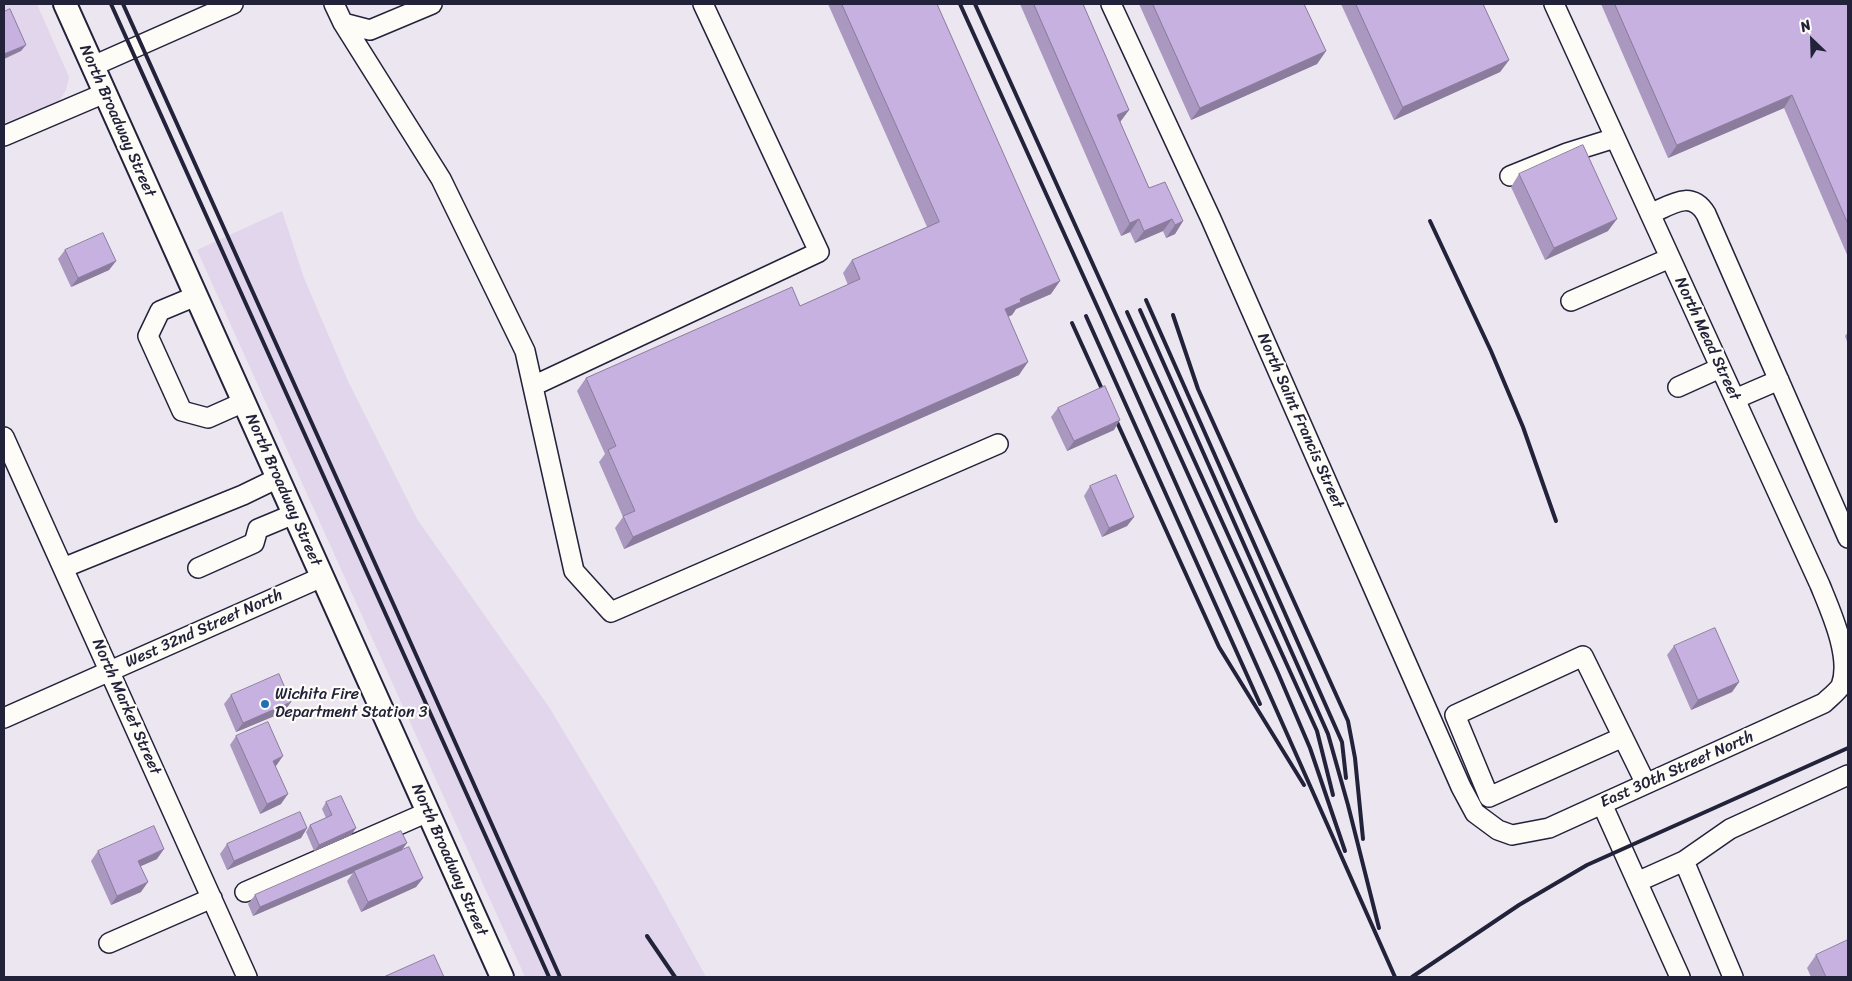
<!DOCTYPE html>
<html>
<head>
<meta charset="utf-8">
<style>
	body { margin:0 }
	#map { position:relative; width:1852px; height:981px; overflow:hidden; background:#ece6f0; font-family:Sriracha,sans-serif }
	canvas { display:block }
	.frame { position:absolute; inset:0; border:5px solid #22223b; pointer-events:none }
	.north { position:absolute; left:1787px; top:15px; width:50px; height:50px; -webkit-text-stroke:4px #fdfcf7; paint-order:stroke; rotate:336deg; font-size:14px; font-weight:700; line-height:20px; text-align:center; color:#22223b }
	.north::after { content:''; display:block; margin:auto; width:18px; height:22px; background:#22223b; clip-path:polygon(50% 0,100% 100%,50% 72%,0 100%) }
</style>
</head>
<body>
<div id="map">
<canvas width="1852" height="981"></canvas>
<div class="frame"></div>
<div class="north">N</div>
</div>
<script>
const context = document.querySelector('canvas').getContext('2d');
context.lineJoin = 'round';
function paint(path, color) { context.fillStyle = color; context.fill(path, 'evenodd'); }
function strokePath(path, color, width, dash) { context.strokeStyle = color; context.lineWidth = width; context.lineCap = dash ? 'butt' : 'round'; context.setLineDash(dash || []); context.stroke(path); }
function label(font, color, halo, rows, align = 'center') {
  context.font = font + ' Sriracha,sans-serif'; context.lineWidth = 4.5; context.setLineDash([]); context.textBaseline = 'middle'; context.strokeStyle = halo; context.fillStyle = color; for (const [text, x, y, turn = 0] of rows) {
    context.save(); context.translate(x, y); context.rotate((+turn || 0) * Math.PI / 180); context.textAlign = isNaN(turn) ? turn : align; if (halo) context.strokeText(text, 0, 0); context.fillText(text, 0, 0); context.restore();
  }
}
const built = new Path2D(`
	M 4,4 L 37,4 L 69,77 L 66,90 L 59,101 L 4,123 Z
	M 282,211 L 304,278 L 348,381 L 417,519 L 549,707 L 655,884 L 706,977 L 525,977 L 197,250 Z`);
const minor = new Path2D(`
	M 334,4 L 343,23 L 370,30 L 432,4
	M 1111,4 L 1211,219 L 1461,787 L 1475,813 L 1498,830 L 1512,835 L 1549,828 L 1824,703 C 1829,698 1837,692 1841,686 C 1852,658 1831,612 1820,585 L 1554,4
	M 343,23 L 441,179 L 525,351 L 574,571 L 611,612 L 998,444
	M 93,66 L 233,4
	M 4,136 L 105,93
	M 1510,176 L 1567,153 L 1615,138
	M 1650,214 C 1671,205 1691,189 1706,214 L 1848,538
	M 196,296 L 160,311 L 148,336 L 182,411 L 208,418 L 244,402
	M 1571,301 L 1670,258
	M 533,386 L 819,252 L 703,4
	M 1678,387 L 1720,368
	M 1735,399 L 1779,380
	M 4,437 L 247,977
	M 63,568 L 243,495 L 278,478
	M 198,568 L 254,543 L 258,529 L 294,514
	M 4,718 L 322,577
	M 1623,737 L 1489,797 L 1455,715 L 1583,656 L 1646,784
	M 1602,804 L 1680,977
	M 1684,861 L 1730,829 L 1848,775
	M 1637,882 L 1684,861 L 1733,977
	M 245,892 L 428,812
	M 109,943 L 212,898`);
const major = new Path2D(`
	M 65,4 L 502,977`);
const rail = new Path2D(`
	M 111,4 L 549,977
	M 123,4 L 396,610 L 560,977
	M 960,4 L 1101,315 L 1395,977
	M 975,4 L 1278,673 L 1310,748 L 1345,851
	M 1430,221 L 1491,351 L 1523,427 L 1556,521
	M 1146,300 L 1342,742 L 1346,778
	M 1140,310 L 1328,734 L 1348,805 L 1379,928
	M 1127,312 L 1317,731 L 1333,795
	M 1173,315 L 1198,389 L 1348,721 L 1355,758 L 1363,839
	M 1086,316 L 1260,704
	M 1072,323 L 1219,647 L 1304,785
	M 647,936 L 675,977
	M 1412,977 L 1519,905 L 1587,865 L 1848,748`);
const wall = new Path2D(`
	M 828,4 L 937,4 L 1051,294 L 1016,309 L 1012,315 L 1008,316 L 1019,375 L 624,549 L 615,528 L 623,517 L 599,462 L 605,454 L 577,391 L 586,378 L 800,306 L 848,285 L 843,273 L 852,260 L 927,227 Z
	M 1020,4 L 1083,4 L 1129,110 L 1120,122 L 1149,188 L 1183,221 L 1175,234 L 1166,238 L 1163,231 L 1135,243 L 1130,232 L 1121,236 Z
	M 1139,4 L 1304,4 L 1326,51 L 1317,64 L 1191,120 Z
	M 1341,4 L 1483,4 L 1509,60 L 1500,72 L 1394,120 Z
	M 1601,4 L 1848,4 L 1848,257 L 1784,108 L 1668,158 Z
	M 1519,174 L 1608,231 L 1545,260 L 1511,187 Z
	M 65,250 L 116,261 L 109,270 L 71,287 L 58,259 Z
	M 1848,332 L 1848,344 L 1845,336 Z
	M 1058,408 L 1114,430 L 1067,451 L 1051,417 Z
	M 1090,486 L 1134,517 L 1127,526 L 1102,537 L 1084,496 Z
	M 1674,646 L 1739,682 L 1732,692 L 1691,710 L 1667,655 Z
	M 231,695 L 284,712 L 236,732 L 224,704 Z
	M 236,736 L 276,766 L 275,766 L 281,804 L 260,814 L 230,745 Z
	M 326,802 L 356,828 L 351,835 L 314,851 L 306,832 L 310,825 L 326,818 L 322,809 Z
	M 307,828 L 301,838 L 227,870 L 220,854 L 227,844 Z
	M 407,843 L 402,850 L 423,878 L 416,887 L 361,912 L 347,881 L 353,873 L 253,916 L 248,904 L 255,895 Z
	M 98,851 L 157,859 L 141,866 L 141,892 L 111,905 L 91,861 Z
	M 1816,955 L 1848,977 L 1811,977 L 1807,968 Z`);
const shadedWall = new Path2D(`
	M 26,45 L 21,51 L 4,59 L 4,54 Z
	M 1326,51 L 1317,64 L 1191,120 L 1200,108 Z
	M 1509,60 L 1500,72 L 1394,120 L 1403,107 Z
	M 1792,95 L 1784,108 L 1668,158 L 1677,145 Z
	M 1129,110 L 1120,122 L 1117,115 Z
	M 1139,219 L 1130,232 L 1121,236 L 1130,223 Z
	M 1172,219 L 1163,231 L 1135,243 L 1144,231 Z
	M 1617,219 L 1608,231 L 1545,260 L 1554,248 Z
	M 1183,221 L 1175,234 L 1166,238 L 1175,225 Z
	M 116,261 L 109,270 L 71,287 L 78,278 Z
	M 1060,281 L 1051,294 L 1016,309 L 1012,315 L 996,322 L 1005,309 L 1020,299 Z
	M 1028,362 L 1019,375 L 624,549 L 633,537 Z
	M 1120,420 L 1114,430 L 1067,451 L 1074,441 Z
	M 1134,517 L 1127,526 L 1102,537 L 1109,528 Z
	M 1739,682 L 1732,692 L 1691,710 L 1698,700 Z
	M 291,702 L 284,712 L 236,732 L 243,723 Z
	M 283,756 L 276,766 L 266,770 L 273,761 Z
	M 288,794 L 281,804 L 260,814 L 267,804 Z
	M 307,828 L 301,838 L 227,870 L 234,861 Z
	M 356,828 L 351,835 L 314,851 L 319,845 Z
	M 407,843 L 400,852 L 354,871 L 353,873 L 253,916 L 260,907 Z
	M 164,849 L 157,859 L 132,870 L 138,861 Z
	M 423,878 L 416,887 L 361,912 L 368,902 Z
	M 148,882 L 141,892 L 111,905 L 117,896 Z`);
const building = new Path2D(`
	M 842,4 L 937,4 L 1060,281 L 1020,299 L 1021,302 L 1005,309 L 1028,362 L 633,537 L 623,516 L 635,511 L 608,450 L 616,446 L 586,378 L 792,287 L 800,306 L 860,279 L 852,260 L 939,222 Z
	M 1034,4 L 1083,4 L 1129,110 L 1117,115 L 1149,188 L 1165,182 L 1183,221 L 1175,225 L 1172,219 L 1144,231 L 1139,219 L 1130,223 Z
	M 1153,4 L 1304,4 L 1326,51 L 1200,108 Z
	M 1356,4 L 1483,4 L 1509,60 L 1403,107 Z
	M 1615,4 L 1848,4 L 1848,224 L 1792,95 L 1677,145 Z
	M 10,9 L 26,45 L 4,54 L 4,12 Z
	M 1583,145 L 1617,219 L 1554,248 L 1519,174 Z
	M 103,233 L 116,261 L 78,278 L 65,250 Z
	M 1105,386 L 1120,420 L 1074,441 L 1058,408 Z
	M 1116,475 L 1134,517 L 1109,528 L 1090,486 Z
	M 1715,628 L 1739,682 L 1698,700 L 1674,646 Z
	M 279,674 L 291,702 L 243,723 L 231,695 Z
	M 268,722 L 283,756 L 273,761 L 288,794 L 267,804 L 236,736 Z
	M 341,796 L 356,828 L 319,845 L 310,825 L 332,815 L 326,802 Z
	M 300,812 L 307,828 L 234,861 L 227,844 Z
	M 154,826 L 164,849 L 138,861 L 148,882 L 117,896 L 98,851 Z
	M 401,831 L 407,843 L 260,907 L 255,895 Z
	M 409,847 L 423,878 L 368,902 L 354,871 Z
	M 1848,940 L 1848,977 L 1826,977 L 1816,955 Z
	M 434,955 L 444,977 L 384,977 Z`);
const markers = [
	[265,704,5,"#1f6fb2"]
];
const streetNames = [
	["North Broadway Street",117,121,66],
	["North Mead Street",1707,339,65],
	["North Saint Francis Street",1300,421,66],
	["North Broadway Street",283,490,66],
	["West 32nd Street North",204,629,-24],
	["North Market Street",126,707,66],
	["East 30th Street North",1677,770,-24],
	["North Broadway Street",449,860,66]
];
const poiNames = [
	["Wichita Fire",275,695],
	["Department Station 3",275,713]
];
paint(built, '#e1d6eb');
strokePath(minor, '#22223b', 22);
strokePath(major, '#22223b', 26);
strokePath(minor, '#fdfcf7', 19);
strokePath(major, '#fdfcf7', 22);
strokePath(rail, '#22223b', 4);
paint(wall, '#aa98c1');
paint(shadedWall, '#8b7c9d');
paint(building, '#c6b1e0');
strokePath(building, '#8b7c9d', 1);
for (const [x, y, r, color] of markers) { const dot = new Path2D(); dot.arc(x, y, r, 0, 2 * Math.PI); context.fillStyle = color; context.fill(dot); strokePath(dot, '#fdfcf7', 2); }
label('16px', '#22223b', '#fdfcf7', streetNames);
label('16px', '#22223b', '#fdfcf7', poiNames, 'left');
</script>
</body>
</html>
